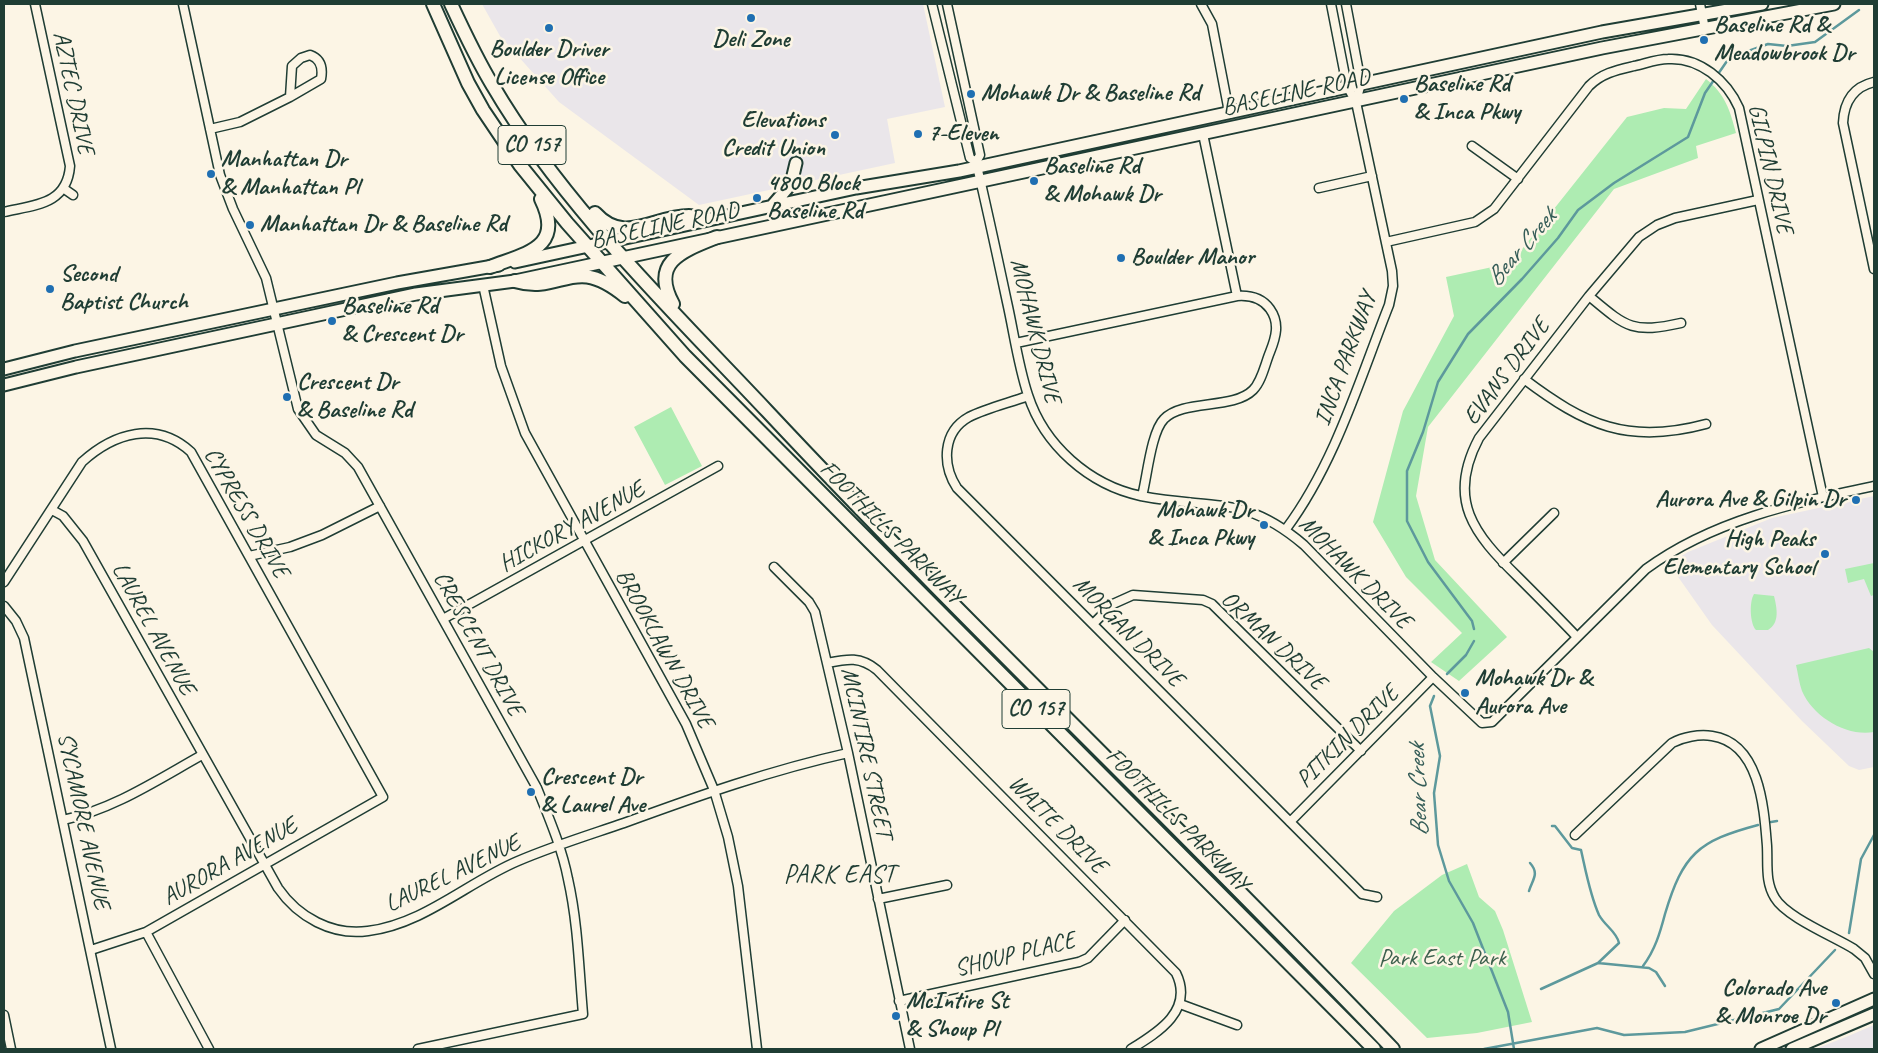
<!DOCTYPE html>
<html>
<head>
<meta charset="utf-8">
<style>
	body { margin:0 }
	#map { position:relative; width:1878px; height:1053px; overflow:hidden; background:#fcf5e5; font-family:Caveat,sans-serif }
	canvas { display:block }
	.frame { position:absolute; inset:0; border:5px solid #1f3d34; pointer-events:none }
</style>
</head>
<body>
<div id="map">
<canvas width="1878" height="1053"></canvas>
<div class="frame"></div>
</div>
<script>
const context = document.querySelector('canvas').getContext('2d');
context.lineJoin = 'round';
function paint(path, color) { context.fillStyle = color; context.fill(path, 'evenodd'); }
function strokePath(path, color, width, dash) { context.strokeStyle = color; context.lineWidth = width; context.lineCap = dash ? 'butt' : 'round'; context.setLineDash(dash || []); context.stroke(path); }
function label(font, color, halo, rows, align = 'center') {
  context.font = font + ' Caveat,sans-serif'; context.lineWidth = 5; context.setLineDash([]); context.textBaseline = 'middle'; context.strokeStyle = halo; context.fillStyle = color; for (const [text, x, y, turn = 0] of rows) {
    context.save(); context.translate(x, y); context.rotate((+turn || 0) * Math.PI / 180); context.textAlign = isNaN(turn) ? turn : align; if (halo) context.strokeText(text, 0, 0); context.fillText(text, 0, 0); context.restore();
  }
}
const built = new Path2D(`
	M 482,4 L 923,4 L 945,107 L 887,119 L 895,163 L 699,205 L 559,102 L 500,36 Z
	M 1874,496 L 1874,767 L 1859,770 L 1849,766 L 1802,721 L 1712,625 L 1669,564 L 1688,552 L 1772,518 Z
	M 1874,1025 L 1874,1049 L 1815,1049 L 1846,1037 Z`);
const green = new Path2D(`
	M 1706,79 C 1725,94 1730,110 1736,133 L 1696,146 L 1698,158 L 1614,189 L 1428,427 L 1416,496 L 1435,560 L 1507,637 L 1459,681 L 1431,662 L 1462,633 L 1406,577 L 1373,522 L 1403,411 L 1454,316 L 1446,277 L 1511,263 L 1627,117 L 1664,108 L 1686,109 Z
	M 671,407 L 702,466 L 665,485 L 634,427 Z
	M 1874,563 L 1874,595 L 1871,596 L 1864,579 L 1848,583 L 1845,569 Z
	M 1754,594 L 1774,596 C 1777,608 1780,623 1768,630 L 1756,630 C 1750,624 1749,602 1754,594 Z
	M 1869,648 L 1874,652 L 1874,732 C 1847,737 1813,717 1802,691 C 1799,683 1798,673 1796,665 Z
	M 1467,864 L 1479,897 L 1495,911 L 1503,930 L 1532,1022 L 1477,1033 L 1427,1038 L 1351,963 L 1394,911 L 1442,875 Z`);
const stream = new Path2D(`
	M 1474,629 L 1472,621 L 1428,562 L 1407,521 L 1407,471 L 1423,432 L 1438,382 L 1468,334 L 1522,279 L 1558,238 L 1578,210 L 1614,183 L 1688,137 L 1705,93 L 1727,61 L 1740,54 L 1768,44 L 1787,46 L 1815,42 L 1859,10
	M 1447,674 L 1466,655 L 1474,641
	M 1434,696 L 1430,706 L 1440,756 L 1434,793 L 1438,845 L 1449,881 L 1473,923 L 1508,1012 L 1514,1049
	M 1771,822 L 1777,821
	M 1529,891 C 1532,880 1540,874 1530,863
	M 1849,933 L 1861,859 L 1874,835
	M 1598,963 L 1649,968 L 1656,972 L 1665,986
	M 1643,966 C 1655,950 1660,933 1665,914 C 1683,854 1698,841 1758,825
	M 1541,989 L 1598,963 L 1619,943 C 1617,932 1605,926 1599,915 C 1590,895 1586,872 1581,850 L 1572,848 L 1555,826 L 1552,826
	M 1484,1049 L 1597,1028 L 1624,1035 L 1685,1032 L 1779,1009 L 1835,950`);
const minor = new Path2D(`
	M 183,4 L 220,175 L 233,209 L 266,278 L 298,409 L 316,435 L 345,453 L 358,467 L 537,788 C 549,818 562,848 568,879 C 578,923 579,969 583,1014 L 418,1049
	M 932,4 L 970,158 L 976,162 C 987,208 997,255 1007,302 C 1014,333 1018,365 1028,395 C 1044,445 1089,485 1141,496 C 1211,510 1243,493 1304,545 L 1433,677 L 1482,723 L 1492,722 L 1646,569 C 1713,520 1794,503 1874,486
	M 947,4 L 980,155 L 976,162
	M 1201,4 L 1212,24 L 1229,112
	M 1346,4 L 1361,83 L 1356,102
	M 1700,4 L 1705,29
	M 310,55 C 321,59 323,68 321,79 L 290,97 L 292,66 L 301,58 Z
	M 1874,82 C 1853,87 1844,102 1843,123 L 1874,269
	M 210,129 L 240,122 L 290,97
	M 1203,134 L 1237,296
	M 1472,146 L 1518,179
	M 63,188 L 73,195
	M 1319,188 L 1372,176
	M 4,212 C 34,205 67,205 70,166 L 35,4
	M 1386,242 L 1475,222 L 1494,209 L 1589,86 C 1602,73 1617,70 1634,66 C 1644,64 1657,59 1668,59 C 1700,57 1727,81 1739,108 L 1823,497
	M 483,285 L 501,366 L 525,433 L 686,724 L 714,790 L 728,837 L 738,886 L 757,1049
	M 1589,296 C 1626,327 1632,334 1681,323
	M 1016,343 L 1237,296 C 1250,295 1262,298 1270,309 C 1280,323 1276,337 1270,352 C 1265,364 1262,381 1253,390 C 1233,410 1183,399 1164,419 C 1151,432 1147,478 1142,496
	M 1524,379 C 1585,425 1628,445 1706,424
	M 1028,396 C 1009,403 987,408 969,417 C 942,432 942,465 957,488 L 1362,894 L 1377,897
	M 52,510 L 63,516 L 83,541 L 278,888 C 298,917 332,936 368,931 C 424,924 468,882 518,861 C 553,846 589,835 624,823 C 698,796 771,770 848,753
	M 1286,529 C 1335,463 1359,381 1389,305 L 1393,286 L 1392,271 L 1356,102 L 1347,86 L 1331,4
	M 249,556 L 290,547 L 322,535 L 380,506
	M 1503,563 L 1554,513
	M 774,567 L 809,602 L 815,612 L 848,753 L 910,1049
	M 4,582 L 82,462 C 114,433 156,420 191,452 L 383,797 L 146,932 L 91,950
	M 4,606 L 16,621 L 24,638 L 111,1049
	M 443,619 L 718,466
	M 1093,624 L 1113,604 L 1133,595 L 1203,600 L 1212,604 L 1361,751
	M 1577,637 C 1558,617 1538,597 1518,577 C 1474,534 1446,500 1479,438 L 1589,296 L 1639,237 L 1657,225 L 1675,218 L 1758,200
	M 827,663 C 847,659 860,656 877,670 L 1176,973 C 1194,1010 1159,1032 1131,1049
	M 63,820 C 114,809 157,780 202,755
	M 1290,822 L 1433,677
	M 1575,835 L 1672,743 C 1683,737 1699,734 1712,736 C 1760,743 1764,808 1767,846 C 1768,865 1765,882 1775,898 C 1786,917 1835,937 1854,949 L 1865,958 L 1874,974
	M 878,899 L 947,885
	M 146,932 L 209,1049
	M 899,1001 L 1079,962 L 1088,958 L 1125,920
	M 1180,1004 L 1237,1025
	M 4,1015 L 11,1049`);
const secondary = new Path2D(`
	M 772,206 L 791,184 L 796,163
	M 515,262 L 856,188 L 959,171 L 1602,32 L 1762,4
	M 4,369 L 75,351 L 397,283 L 499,265
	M 4,385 L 76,367 L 416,294 L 515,281 L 1602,48 L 1834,4
	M 1761,1049 L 1874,999
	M 1792,1049 L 1874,1014`);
const trunk = new Path2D(`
	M 433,4 L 468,83 L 483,110 L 520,165 L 567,223 L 685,356 L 1374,1049
	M 451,4 C 464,32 477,60 493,86 C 562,204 673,311 767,411 C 971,629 1188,834 1393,1049
	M 595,213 C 625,246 653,216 689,216 C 695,216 702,218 708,219
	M 490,267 C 526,253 565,248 541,199
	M 515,281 C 563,295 572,253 625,296
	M 673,304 C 650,262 682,251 717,237`);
const markers = [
	[751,18,5,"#1f6fb2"],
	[549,28,5,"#1f6fb2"],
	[1704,40,5,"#1f6fb2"],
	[971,94,5,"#1f6fb2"],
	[1404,99,5,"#1f6fb2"],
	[918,134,5,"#1f6fb2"],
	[835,135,5,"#1f6fb2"],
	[211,174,5,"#1f6fb2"],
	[1034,181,5,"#1f6fb2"],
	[757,198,5,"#1f6fb2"],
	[250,225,5,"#1f6fb2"],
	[1121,258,5,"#1f6fb2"],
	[50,289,5,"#1f6fb2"],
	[332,321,5,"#1f6fb2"],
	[287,397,5,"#1f6fb2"],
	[1856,500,5,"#1f6fb2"],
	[1264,525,5,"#1f6fb2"],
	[1825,554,5,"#1f6fb2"],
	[1465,693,5,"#1f6fb2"],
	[531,792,5,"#1f6fb2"],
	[1836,1003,5,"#1f6fb2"],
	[896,1016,5,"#1f6fb2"]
];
const shields = [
	[532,145,68],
	[1036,709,68]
];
const shieldNames = [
	["CO 157",532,145],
	["CO 157",1036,709]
];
const poiNames = [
	["Baseline Rd &",1714,26],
	["Meadowbrook Dr",1714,54],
	["Deli Zone",751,40,"center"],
	["Boulder Driver",549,50,"center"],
	["License Office",549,78,"center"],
	["Baseline Rd",1414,85],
	["& Inca Pkwy",1414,113],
	["Mohawk Dr & Baseline Rd",981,94],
	["Elevations",825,121,"right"],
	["Credit Union",825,149,"right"],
	["7-Eleven",928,134],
	["Manhattan Dr",221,160],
	["& Manhattan Pl",221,188],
	["Baseline Rd",1044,167],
	["& Mohawk Dr",1044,195],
	["4800 Block",767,184],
	["Baseline Rd",767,212],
	["Manhattan Dr & Baseline Rd",260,225],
	["Boulder Manor",1131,258],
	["Second",60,275],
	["Baptist Church",60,303],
	["Baseline Rd",342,307],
	["& Crescent Dr",342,335],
	["Crescent Dr",297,383],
	["& Baseline Rd",297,411],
	["Aurora Ave & Gilpin Dr",1846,500,"right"],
	["Mohawk Dr",1254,511,"right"],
	["& Inca Pkwy",1254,539,"right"],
	["High Peaks",1815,540,"right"],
	["Elementary School",1815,568,"right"],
	["Mohawk Dr &",1475,679],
	["Aurora Ave",1475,707],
	["Crescent Dr",541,778],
	["& Laurel Ave",541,806],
	["Colorado Ave",1826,989,"right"],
	["& Monroe Dr",1826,1017,"right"],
	["McIntire St",906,1002],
	["& Shoup Pl",906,1030]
];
const streetNames = [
	["AZTEC DRIVE",73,93,78],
	["BASELINE ROAD",1296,93,-12],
	["GILPIN DRIVE",1770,169,77],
	["BASELINE ROAD",665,226,-12],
	["MOHAWK DRIVE",1035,331,76],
	["INCA PARKWAY",1346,359,-70],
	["EVANS DRIVE",1507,372,-53],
	["CYPRESS DRIVE",246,513,60],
	["HICKORY AVENUE",572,527,-29],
	["FOOTHILLS PARKWAY",891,533,45],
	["MOHAWK DRIVE",1355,573,45],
	["LAUREL AVENUE",153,629,61],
	["MORGAN DRIVE",1128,632,45],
	["ORMAN DRIVE",1273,641,43],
	["CRESCENT DRIVE",478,644,61],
	["BROOKLAWN DRIVE",664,649,61],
	["PITKIN DRIVE",1348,737,-45],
	["MCINTIRE STREET",866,753,78],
	["FOOTHILLS PARKWAY",1177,820,45],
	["SYCAMORE AVENUE",83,821,78],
	["WAITE DRIVE",1057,825,45],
	["AURORA AVENUE",230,862,-30],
	["LAUREL AVENUE",453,874,-26],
	["SHOUP PLACE",1015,955,-14]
];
const parkNames = [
	["Park East Park",1442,959]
];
const waterNames = [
	["Bear Creek",1522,248,-49],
	["Bear Creek",1419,790,-92]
];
const neighbourhoodNames = [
	["PARK EAST",840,875]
];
paint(built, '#eae6ea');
paint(green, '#aeecb2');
strokePath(stream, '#5d999c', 2.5);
strokePath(minor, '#1f3d34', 11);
strokePath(secondary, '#1f3d34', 15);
strokePath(trunk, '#1f3d34', 16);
strokePath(minor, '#fcf5e5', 8);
strokePath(secondary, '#fcf5e5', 11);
strokePath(trunk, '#fcf5e5', 12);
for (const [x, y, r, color] of markers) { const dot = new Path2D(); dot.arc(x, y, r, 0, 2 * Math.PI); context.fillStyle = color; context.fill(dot); strokePath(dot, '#fcf5e5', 2); }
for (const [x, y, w] of shields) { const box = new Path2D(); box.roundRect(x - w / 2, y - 19.5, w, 39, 4); context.fillStyle = '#fcf5e5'; context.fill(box); strokePath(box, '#1f3d34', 1); }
label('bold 22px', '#1f3d34', null, shieldNames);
label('bold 24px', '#1f3d34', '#fcf5e5', poiNames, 'left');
label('24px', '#1f3d34', '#fcf5e5', streetNames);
label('24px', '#3c604d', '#fcf5e5', parkNames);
label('italic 25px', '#345c57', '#fcf5e5', waterNames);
context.letterSpacing = '1px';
label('25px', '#1f3d34', '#fcf5e5', neighbourhoodNames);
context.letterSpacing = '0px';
</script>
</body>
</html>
